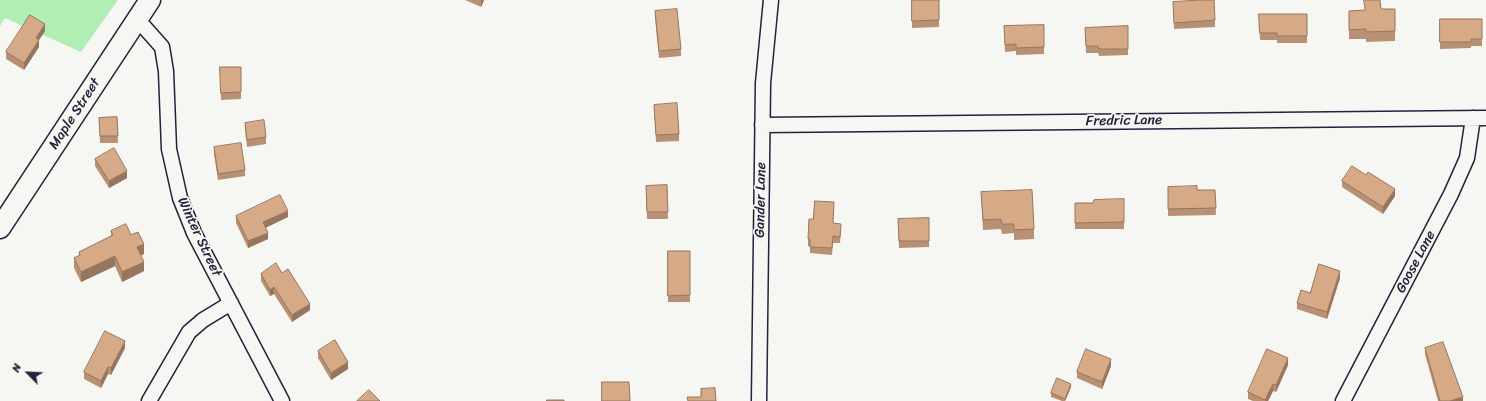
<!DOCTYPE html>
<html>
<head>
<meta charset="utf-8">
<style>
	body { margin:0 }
	#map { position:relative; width:1486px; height:401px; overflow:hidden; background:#f6f6f2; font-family:Sriracha,sans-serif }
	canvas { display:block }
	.north { position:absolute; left:8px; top:353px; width:40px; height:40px; -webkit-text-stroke:3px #f6f6f2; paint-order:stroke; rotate:294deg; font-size:11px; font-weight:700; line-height:16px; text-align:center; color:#22223b }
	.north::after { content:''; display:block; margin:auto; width:14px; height:18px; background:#22223b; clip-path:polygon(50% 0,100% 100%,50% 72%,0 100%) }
</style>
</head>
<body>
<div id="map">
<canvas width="1486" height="401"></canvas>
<div class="north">N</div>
</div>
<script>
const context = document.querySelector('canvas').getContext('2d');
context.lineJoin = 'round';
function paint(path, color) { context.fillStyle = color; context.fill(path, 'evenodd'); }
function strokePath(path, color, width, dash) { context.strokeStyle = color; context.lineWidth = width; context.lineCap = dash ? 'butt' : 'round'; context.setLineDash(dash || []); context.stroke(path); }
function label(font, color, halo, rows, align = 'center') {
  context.font = font + ' Sriracha,sans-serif'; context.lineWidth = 3.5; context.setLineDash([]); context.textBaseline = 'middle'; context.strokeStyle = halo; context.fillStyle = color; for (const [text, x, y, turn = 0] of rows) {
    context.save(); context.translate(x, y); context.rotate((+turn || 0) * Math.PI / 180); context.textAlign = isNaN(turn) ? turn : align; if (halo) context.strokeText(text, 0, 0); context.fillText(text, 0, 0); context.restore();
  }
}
const green = new Path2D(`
	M 0,0 L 118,0 L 81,52 L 5,18 L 0,26 Z`);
const street = new Path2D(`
	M 138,20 L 162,47 L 166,71 L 169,149 L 180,198 L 194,233 L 282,401
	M 762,125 L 1486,118
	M 149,401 L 189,332 L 203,320 L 231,303
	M 759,401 L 763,83 L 771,0
	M 1343,401 L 1451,194 L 1467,158 L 1473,118`);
const secondary = new Path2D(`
	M 0,228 L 150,0`);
const wall = new Path2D(`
	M 465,0 L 484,0 L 481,7 Z
	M 912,0 L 939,0 L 939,27 L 912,28 Z
	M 1173,2 L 1215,20 L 1215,27 L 1174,29 Z
	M 1381,9 L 1395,31 L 1395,41 L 1366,42 L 1366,39 L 1349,39 L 1349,11 Z
	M 655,11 L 681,49 L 681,56 L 659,58 L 655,18 Z
	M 1259,14 L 1307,14 L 1307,43 L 1277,43 L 1277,40 L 1260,40 Z
	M 1440,19 L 1482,19 L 1482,46 L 1471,46 L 1471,48 L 1440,49 Z
	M 1044,25 L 1044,54 L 1016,55 L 1016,51 L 1005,52 L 1004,26 Z
	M 1128,26 L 1128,55 L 1099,56 L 1098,53 L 1086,53 L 1085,28 Z
	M 45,31 L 39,40 L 39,47 L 24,70 L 6,59 L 6,52 Z
	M 220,67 L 241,67 L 241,99 L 221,100 Z
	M 654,105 L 679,134 L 679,141 L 656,142 Z
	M 117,117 L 118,143 L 100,143 L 99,118 Z
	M 245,123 L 266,137 L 266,144 L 247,147 L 245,130 Z
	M 214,147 L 245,170 L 245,176 L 218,180 L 214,154 Z
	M 95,159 L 127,178 L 109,188 L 95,166 Z
	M 1342,181 L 1395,196 L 1383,214 L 1342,187 Z
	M 667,185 L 668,219 L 647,219 L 646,186 Z
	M 1168,187 L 1197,190 L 1215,190 L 1216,215 L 1168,216 Z
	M 981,192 L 1034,229 L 1034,239 L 1014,240 L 1014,233 L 1002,234 L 1001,229 L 983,230 Z
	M 1124,199 L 1124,229 L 1075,229 L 1075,203 L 1093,203 Z
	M 834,209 L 833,223 L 841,231 L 840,243 L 833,243 L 832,255 L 810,253 L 810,246 L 808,246 L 808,239 L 813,219 Z
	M 236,216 L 288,217 L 265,228 L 268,239 L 248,248 L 236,223 Z
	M 929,218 L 929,247 L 899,248 L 898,219 Z
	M 111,231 L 131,235 L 144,254 L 141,255 L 144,271 L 122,282 L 115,266 L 81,282 L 74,268 L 74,258 L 79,256 L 79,252 L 111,236 Z
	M 668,251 L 690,251 L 690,302 L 668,302 Z
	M 282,273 L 310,310 L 292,322 L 274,294 L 270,296 L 261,281 L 261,274 Z
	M 1340,278 L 1327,319 L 1297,309 L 1297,303 L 1310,293 Z
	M 125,348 L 111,375 L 108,374 L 101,388 L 84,379 L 84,372 Z
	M 1425,348 L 1463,401 L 1438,401 L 1425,354 Z
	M 318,351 L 348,369 L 331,380 L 318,358 Z
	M 1288,365 L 1276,392 L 1273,391 L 1268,401 L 1253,401 L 1248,399 L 1248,392 Z
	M 1111,366 L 1102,389 L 1077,378 L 1077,372 Z
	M 1071,387 L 1065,401 L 1062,401 L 1051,397 L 1051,393 Z`);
const shadedWall = new Path2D(`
	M 481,0 L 484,0 L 481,7 Z
	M 45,24 L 45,31 L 39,40 L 39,47 L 24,70 L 24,63 L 36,38 Z
	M 127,171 L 127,178 L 109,188 L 109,181 Z
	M 1395,189 L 1395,196 L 1383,214 L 1383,207 Z
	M 288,211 L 288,217 L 263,229 L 263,222 Z
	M 268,233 L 268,239 L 248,248 L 248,241 Z
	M 144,244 L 144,254 L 137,257 L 137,247 Z
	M 115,256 L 115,266 L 81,282 L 81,272 Z
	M 144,262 L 144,271 L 122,282 L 122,272 Z
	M 1340,271 L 1340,278 L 1327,319 L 1327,312 Z
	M 274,287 L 274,294 L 270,296 L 270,290 Z
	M 310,304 L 310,310 L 292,322 L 292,315 Z
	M 125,341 L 125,348 L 111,375 L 111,368 Z
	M 1288,358 L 1288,365 L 1276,392 L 1276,385 Z
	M 1111,359 L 1111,366 L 1102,389 L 1102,382 Z
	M 348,362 L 348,369 L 331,380 L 331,373 Z
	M 108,367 L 108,374 L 101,388 L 101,381 Z
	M 1071,384 L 1071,387 L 1065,401 L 1065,399 Z
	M 1273,384 L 1273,391 L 1268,401 L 1265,401 Z
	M 1463,397 L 1463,401 L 1450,401 Z`);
const building = new Path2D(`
	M 912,0 L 939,0 L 939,20 L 912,21 Z
	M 1201,0 L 1214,0 L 1215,20 L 1174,23 L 1173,2 Z
	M 1364,0 L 1380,0 L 1381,9 L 1395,9 L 1395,31 L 1366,32 L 1366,29 L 1349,30 L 1349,11 L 1365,10 Z
	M 677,9 L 681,49 L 659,51 L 655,11 Z
	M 1259,14 L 1307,14 L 1307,36 L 1277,36 L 1277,33 L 1260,33 Z
	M 30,15 L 45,24 L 36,38 L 39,40 L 24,63 L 6,52 Z
	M 1440,19 L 1482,19 L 1482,39 L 1471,39 L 1471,42 L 1440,42 Z
	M 1044,25 L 1044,47 L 1016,48 L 1016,44 L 1005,45 L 1004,26 Z
	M 1128,26 L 1128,49 L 1099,49 L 1098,46 L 1086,46 L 1085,28 Z
	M 220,67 L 241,67 L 241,92 L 221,93 Z
	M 677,103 L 679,134 L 656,135 L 654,105 Z
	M 117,117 L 118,136 L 100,136 L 99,118 Z
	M 264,120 L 266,137 L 247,140 L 245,123 Z
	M 241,143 L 245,170 L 218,174 L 214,147 Z
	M 114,148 L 127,171 L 109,181 L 95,159 Z
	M 1352,166 L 1366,175 L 1368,172 L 1395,189 L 1383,207 L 1342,181 Z
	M 667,185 L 668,212 L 647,212 L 646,186 Z
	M 1197,186 L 1197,190 L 1215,190 L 1216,208 L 1168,209 L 1168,187 Z
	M 1032,190 L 1034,229 L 1014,230 L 1014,224 L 1002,224 L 1001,219 L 983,220 L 981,192 Z
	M 280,195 L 288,211 L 263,222 L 268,233 L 248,241 L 236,216 Z
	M 1124,199 L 1124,222 L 1075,223 L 1075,203 L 1093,203 L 1094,200 Z
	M 815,201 L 834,202 L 833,223 L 841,224 L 840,237 L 833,236 L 832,248 L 810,247 L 810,240 L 808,239 L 809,219 L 813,219 Z
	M 929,218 L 929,241 L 899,241 L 898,219 Z
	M 126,224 L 131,235 L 138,232 L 144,244 L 137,247 L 144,262 L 122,272 L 115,256 L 81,272 L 74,258 L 80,255 L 79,252 L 113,235 L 111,231 Z
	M 668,251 L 690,251 L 690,295 L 668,296 Z
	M 276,263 L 282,273 L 288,269 L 310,304 L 292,315 L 274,287 L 270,290 L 261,274 Z
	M 1319,264 L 1340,271 L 1327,312 L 1297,303 L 1301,290 L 1310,293 Z
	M 105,331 L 125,341 L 111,368 L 108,367 L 101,381 L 84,372 Z
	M 335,340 L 348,362 L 331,373 L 318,351 Z
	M 1443,342 L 1463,397 L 1450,401 L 1440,401 L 1425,348 Z
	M 1086,349 L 1111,359 L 1102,382 L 1077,372 Z
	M 1267,349 L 1288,358 L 1276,385 L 1273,384 L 1265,400 L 1248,392 Z
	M 1057,378 L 1071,384 L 1065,399 L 1051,393 Z
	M 602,382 L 629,382 L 630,401 L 602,401 Z
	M 715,388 L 716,401 L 688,401 L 687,397 L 701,397 L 701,389 Z
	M 369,390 L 380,401 L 357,401 Z
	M 547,400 L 564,400 L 564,401 L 547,401 Z`);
const streetNames = [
	["Maple Street",75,114,-57],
	["Fredric Lane",1124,121,-1],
	["Gander Lane",761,200,-89],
	["Winter Street",199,237,65],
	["Goose Lane",1416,262,-62]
];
paint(green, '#b1eeb4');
strokePath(street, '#22223b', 17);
strokePath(secondary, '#22223b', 23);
strokePath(street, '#f6f6f2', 14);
strokePath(secondary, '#f6f6f2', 20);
paint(wall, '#b89174');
paint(shadedWall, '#96765e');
paint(building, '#d6a987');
strokePath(building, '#96765e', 1);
label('14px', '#22223b', '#f6f6f2', streetNames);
</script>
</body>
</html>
